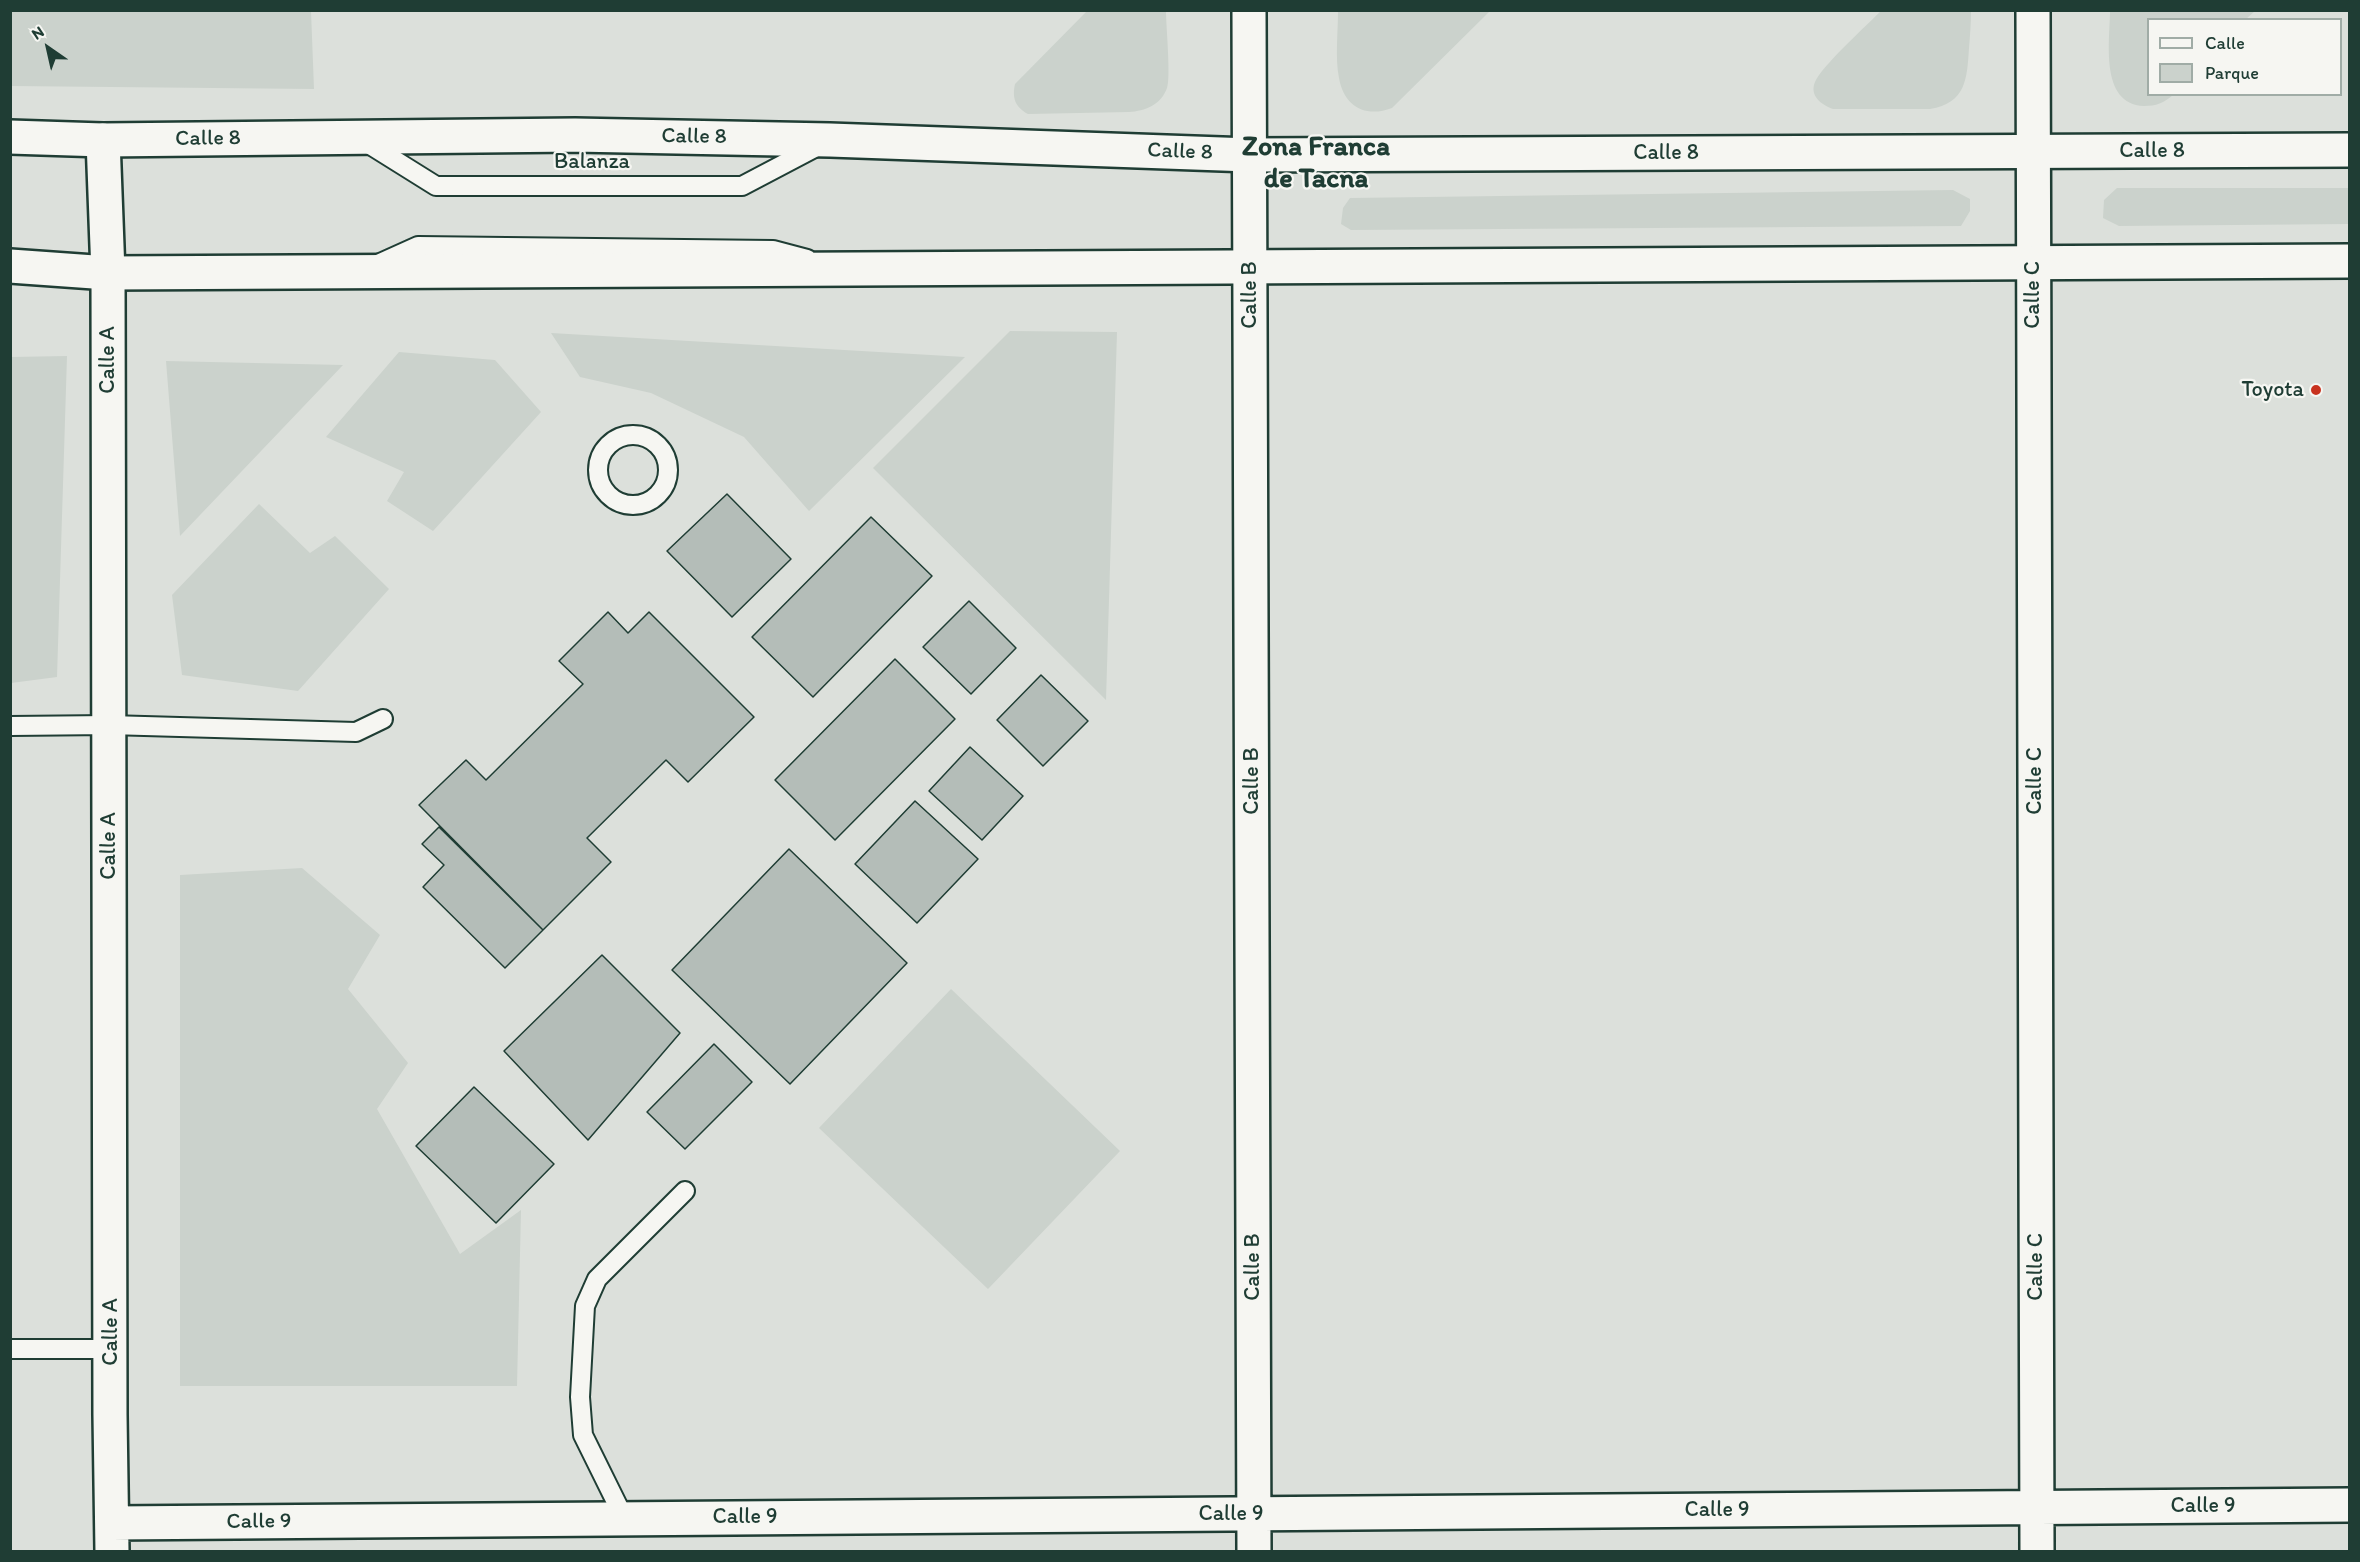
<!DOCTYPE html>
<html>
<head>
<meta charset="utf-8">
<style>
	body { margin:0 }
	#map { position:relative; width:2360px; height:1562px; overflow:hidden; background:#edefea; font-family:Itim,sans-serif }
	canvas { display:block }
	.frame { position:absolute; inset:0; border:12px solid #1f3d34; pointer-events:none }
	.legend { position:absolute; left:2147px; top:18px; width:195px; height:78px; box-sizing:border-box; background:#f6f6f2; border:2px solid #a0aca6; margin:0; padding:8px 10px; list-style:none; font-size:18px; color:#1f3d34 }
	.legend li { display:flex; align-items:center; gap:12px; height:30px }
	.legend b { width:30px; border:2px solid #a0aca6 }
	.north { position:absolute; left:18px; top:18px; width:60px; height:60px; -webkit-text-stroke:4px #f6f6f2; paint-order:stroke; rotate:326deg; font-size:16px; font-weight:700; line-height:24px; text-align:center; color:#1f3d34 }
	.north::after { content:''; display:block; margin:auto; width:21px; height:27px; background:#1f3d34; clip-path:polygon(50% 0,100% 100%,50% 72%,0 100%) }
</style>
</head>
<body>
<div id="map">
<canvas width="2360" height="1562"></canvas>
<div class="frame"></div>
<ul class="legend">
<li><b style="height:8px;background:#f6f6f2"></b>Calle</li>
<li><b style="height:16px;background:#cbd2cc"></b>Parque</li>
</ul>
<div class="north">N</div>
</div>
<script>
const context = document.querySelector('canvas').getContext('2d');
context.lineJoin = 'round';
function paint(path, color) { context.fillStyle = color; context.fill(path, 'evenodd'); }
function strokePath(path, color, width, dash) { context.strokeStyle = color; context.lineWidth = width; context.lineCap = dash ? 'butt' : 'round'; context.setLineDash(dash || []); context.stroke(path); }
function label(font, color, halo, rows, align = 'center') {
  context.font = font + ' Itim,sans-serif'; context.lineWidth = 4.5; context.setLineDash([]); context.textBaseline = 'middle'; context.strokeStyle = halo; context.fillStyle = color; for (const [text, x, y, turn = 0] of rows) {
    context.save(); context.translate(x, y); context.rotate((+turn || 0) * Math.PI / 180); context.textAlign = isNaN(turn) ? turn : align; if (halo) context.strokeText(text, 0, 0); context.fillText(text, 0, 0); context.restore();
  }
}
const built = new Path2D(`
	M 11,11 L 2349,11 L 2349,1551 L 11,1551 ZM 2148,20 L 2340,20 L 2340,94 L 2148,94 Z`);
const green = new Path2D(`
	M 11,10 L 311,11 L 314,89 L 11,86 Z
	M 1088,10 L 1166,11 C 1166,26 1171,77 1167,88 C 1161,105 1145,111 1129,112 L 1028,114 C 1015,107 1012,98 1015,84 Z
	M 1882,10 L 1971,11 C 1971,23 1970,36 1969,48 C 1967,79 1966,103 1930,109 L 1833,109 C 1822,105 1809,96 1815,82 C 1821,67 1867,25 1882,10 Z
	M 1338,11 L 1338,10 L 1490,11 L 1392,108 C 1366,118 1344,107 1339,78 C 1335,58 1338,33 1338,11 Z
	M 2110,11 L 2110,10 L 2255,11 L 2246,19 L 2148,20 L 2148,94 L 2173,95 C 2164,103 2156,106 2144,106 C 2099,104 2110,40 2110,11 Z
	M 2117,188 L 2349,188 L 2349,224 L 2119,226 L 2103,218 L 2104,200 Z
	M 1953,190 L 1970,199 L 1970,211 L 1961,226 L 1351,230 L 1341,224 L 1343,208 L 1350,198 Z
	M 1010,331 L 1117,332 L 1106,700 L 873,468 Z
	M 551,333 L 965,357 L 809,511 L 744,437 L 651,393 L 580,377 Z
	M 399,352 L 495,360 L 541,412 L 433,531 L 387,501 L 404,472 L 326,437 Z
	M 67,356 L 57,677 L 11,683 L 11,357 Z
	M 166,361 L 343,365 L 180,536 Z
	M 259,504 L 310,553 L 335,536 L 389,589 L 298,691 L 182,675 L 172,595 Z
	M 302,868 L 380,935 L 348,989 L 408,1063 L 377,1109 L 460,1254 L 521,1210 L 517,1386 L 180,1386 L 180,875 Z
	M 951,989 L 1120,1151 L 988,1289 L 819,1128 Z`);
const building = new Path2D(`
	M 727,494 L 791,559 L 732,617 L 667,551 Z
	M 871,517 L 932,576 L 813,697 L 752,637 Z
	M 969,601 L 1016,648 L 971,694 L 923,647 Z
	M 608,612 L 628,633 L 649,612 L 754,717 L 688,782 L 666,760 L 587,838 L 611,862 L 543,930 L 419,805 L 466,760 L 486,780 L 583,684 L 559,661 Z
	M 895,659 L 955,719 L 835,840 L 775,780 Z
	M 1041,675 L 1088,721 L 1043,766 L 997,720 Z
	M 970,747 L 1023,796 L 982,840 L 929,791 Z
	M 915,801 L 978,859 L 917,923 L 855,864 Z
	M 439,827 L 543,930 L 505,968 L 423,887 L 444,865 L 422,844 Z
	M 789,849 L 907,963 L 790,1084 L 672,970 Z
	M 602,955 L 680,1033 L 588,1140 L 504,1051 Z
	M 714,1044 L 752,1082 L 685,1149 L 647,1112 Z
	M 474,1087 L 554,1164 L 496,1223 L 416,1146 Z`);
const service = new Path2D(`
	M 364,141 L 436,186 L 742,186 L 820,145
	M 378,264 L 418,246 L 773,250 L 807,259
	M598 470a35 35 0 1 1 70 0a35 35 0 1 1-70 0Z
	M 10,726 L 109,725 L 356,732 L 383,719
	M 10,1349 L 111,1349
	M 624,1518 L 583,1435 L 580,1397 L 585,1306 L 597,1279 L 685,1191`);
const minor = new Path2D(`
	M 1249,10 L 1254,1552
	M 2033,10 L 2037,1552
	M 103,140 L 108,273 L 110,1415 L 112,1552
	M 112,1523 L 2350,1505`);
const tertiary = new Path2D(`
	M 10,137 L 103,140 L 575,135 L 830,140 L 1250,155 L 2350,150
	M 10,266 L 108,273 L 2350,261`);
const markers = [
	[2316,390,6,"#c8321e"]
];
const streetNames = [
	["Calle 8",694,137,1],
	["Calle 8",208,139,-1],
	["Calle 8",2152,151],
	["Calle 8",1180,152,2],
	["Calle 8",1666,153],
	["Balanza",592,162],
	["Calle B",1250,295,-90],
	["Calle C",2033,295,-90],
	["Calle A",108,360,-90],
	["Calle B",1252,781,-90],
	["Calle C",2035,781,-90],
	["Calle A",109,846,-90],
	["Calle B",1253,1267,-90],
	["Calle C",2036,1267,-90],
	["Calle A",111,1332,-90],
	["Calle 9",2203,1506],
	["Calle 9",1717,1510],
	["Calle 9",1231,1514],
	["Calle 9",745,1517],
	["Calle 9",259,1522,-1]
];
const poiNames = [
	["Toyota",2304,390]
];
const districtNames = [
	["Zona Franca",1316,148],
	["de Tacna",1316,180]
];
paint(built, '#dce0db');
paint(green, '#cbd2cc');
paint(building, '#b4bdb8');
strokePath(building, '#1f3d34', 1.5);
strokePath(service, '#1f3d34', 22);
strokePath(minor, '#1f3d34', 38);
strokePath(tertiary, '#1f3d34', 38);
strokePath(service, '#f6f6f2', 18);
strokePath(minor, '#f6f6f2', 33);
strokePath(tertiary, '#f6f6f2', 33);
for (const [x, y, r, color] of markers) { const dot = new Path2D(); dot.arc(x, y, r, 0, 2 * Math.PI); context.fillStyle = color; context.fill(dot); strokePath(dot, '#f6f6f2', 2); }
label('22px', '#1f3d34', '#f6f6f2', streetNames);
label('22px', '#1f3d34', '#f6f6f2', poiNames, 'right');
label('bold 28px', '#1f3d34', '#f6f6f2', districtNames);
</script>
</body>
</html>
